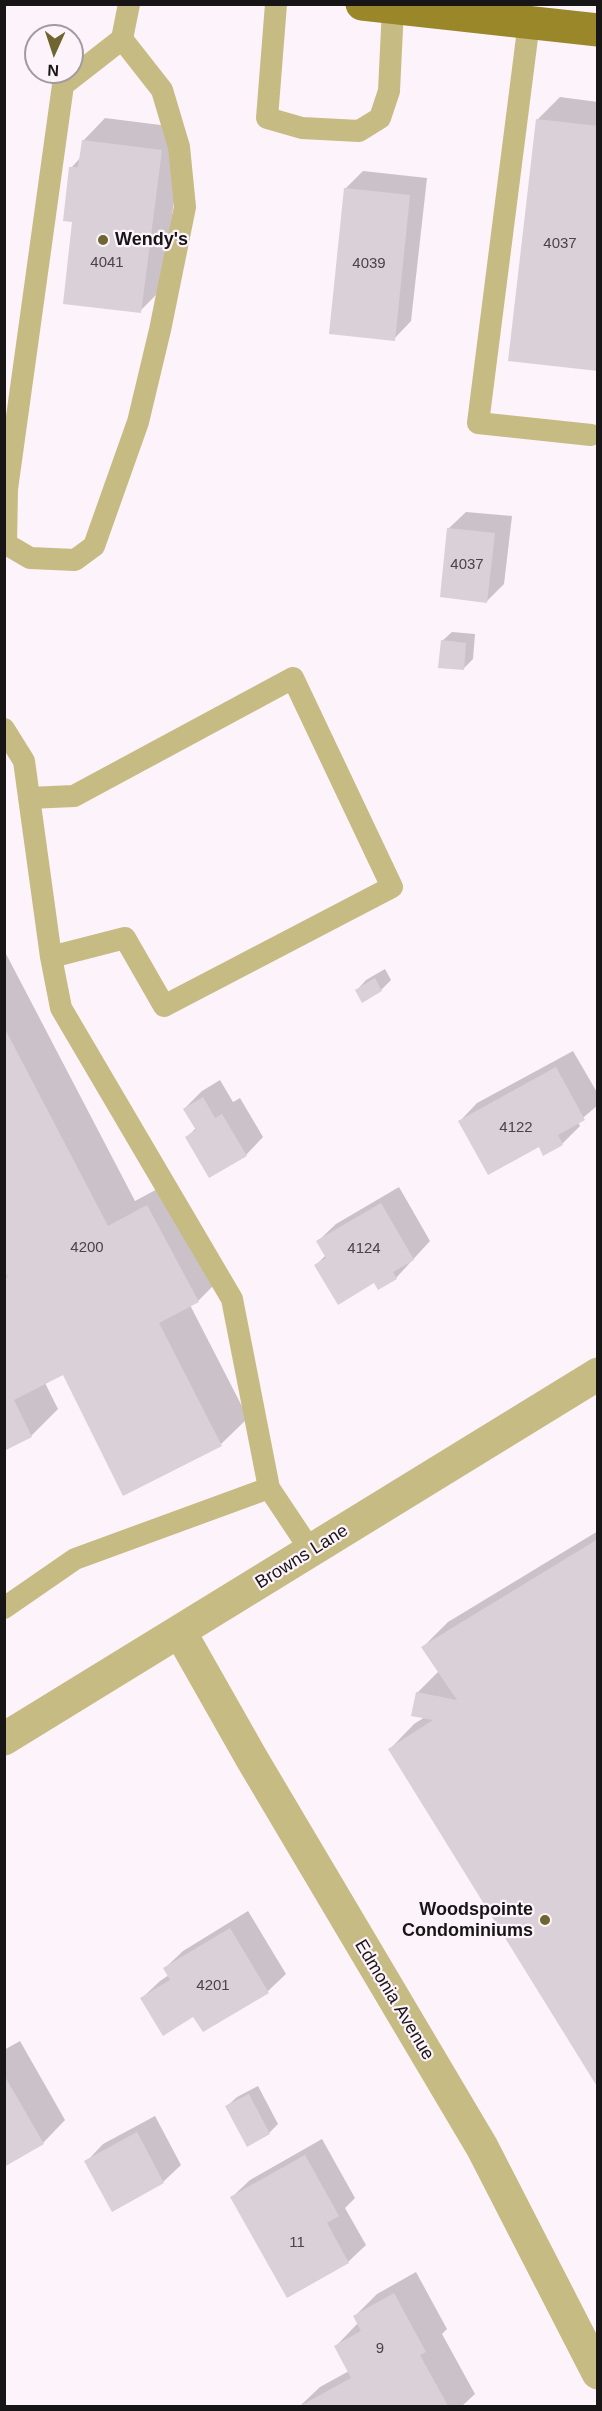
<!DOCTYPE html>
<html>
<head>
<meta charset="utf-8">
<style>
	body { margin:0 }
	#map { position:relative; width:602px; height:2411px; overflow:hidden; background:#fdf3fa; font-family:Arial,sans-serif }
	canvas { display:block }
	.frame { position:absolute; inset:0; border:6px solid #181517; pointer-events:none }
	.north { position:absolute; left:24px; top:24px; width:60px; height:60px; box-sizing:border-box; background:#fdf3fa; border:2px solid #a19a9f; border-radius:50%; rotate:183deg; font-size:16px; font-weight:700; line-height:24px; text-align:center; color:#181517 }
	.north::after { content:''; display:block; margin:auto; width:21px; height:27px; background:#6f6531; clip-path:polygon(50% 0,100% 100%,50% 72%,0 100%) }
</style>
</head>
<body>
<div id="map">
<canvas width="602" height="2411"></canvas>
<div class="frame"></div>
<div class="north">N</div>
</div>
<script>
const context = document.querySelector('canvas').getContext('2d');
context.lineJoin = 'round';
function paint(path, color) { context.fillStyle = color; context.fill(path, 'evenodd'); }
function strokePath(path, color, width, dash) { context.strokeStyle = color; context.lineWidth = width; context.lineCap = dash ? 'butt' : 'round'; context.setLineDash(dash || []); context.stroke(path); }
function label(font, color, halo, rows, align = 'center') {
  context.font = font + ' Arial,sans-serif'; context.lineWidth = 4.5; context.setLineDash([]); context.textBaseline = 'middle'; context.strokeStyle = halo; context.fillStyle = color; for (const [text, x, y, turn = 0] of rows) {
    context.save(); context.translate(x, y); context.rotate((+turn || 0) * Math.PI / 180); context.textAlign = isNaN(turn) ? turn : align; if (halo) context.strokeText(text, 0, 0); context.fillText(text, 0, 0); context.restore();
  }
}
const shadow = new Path2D(`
	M 560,97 L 598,102 L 598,370 L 537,120 Z
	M 105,118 L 184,128 L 162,289 L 140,311 L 74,220 L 71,168 L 81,157 L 83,141 Z
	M 363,171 L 427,178 L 411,321 L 394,339 L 345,189 Z
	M 466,512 L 512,516 L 504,584 L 487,601 L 448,529 Z
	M 452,632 L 475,634 L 473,659 L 463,669 L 442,641 Z
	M 4,950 L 135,1201 L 174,1180 L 225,1274 L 198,1301 L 190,1305 L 248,1418 L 221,1444 L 124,1494 L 63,1373 L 45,1383 L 58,1409 L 31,1436 L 4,1449 Z
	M 385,969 L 391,980 L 381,990 L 357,990 L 366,980 Z
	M 573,1051 L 598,1094 L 598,1105 L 578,1122 L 580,1126 L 562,1144 L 544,1154 L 539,1145 L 460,1121 L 477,1103 Z
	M 220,1080 L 233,1102 L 240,1098 L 263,1137 L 246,1155 L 187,1137 L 196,1128 L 184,1109 L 202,1091 Z
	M 399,1187 L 430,1241 L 396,1278 L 375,1281 L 316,1265 L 326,1255 L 318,1241 L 336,1224 Z
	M 598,1531 L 598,2085 L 390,1749 L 414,1724 L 425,1717 L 417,1693 L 439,1671 L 423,1647 L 448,1622 Z
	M 248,1911 L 286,1974 L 268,1991 L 203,2030 L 194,2015 L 142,1998 L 160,1981 L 169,1975 L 165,1968 L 183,1951 Z
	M 20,2041 L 65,2120 L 43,2143 L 4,2165 L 4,2050 Z
	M 258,2086 L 278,2124 L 269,2133 L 227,2106 L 237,2097 Z
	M 155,2116 L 181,2165 L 163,2182 L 86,2162 L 103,2144 Z
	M 322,2139 L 355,2198 L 345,2208 L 366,2245 L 348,2262 L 232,2197 L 250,2180 Z
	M 416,2272 L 447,2329 L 442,2334 L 475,2394 L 462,2406 L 300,2406 L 320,2387 L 349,2371 L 336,2346 L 358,2323 L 355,2316 L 377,2294 Z`);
const building = new Path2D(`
	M 536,119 L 598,126 L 598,371 L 508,361 Z
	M 82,140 L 162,150 L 141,313 L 63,304 L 72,222 L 63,221 L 69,167 L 78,167 Z
	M 344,188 L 410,195 L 395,341 L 329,334 Z
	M 447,528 L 495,533 L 487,603 L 440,597 Z
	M 441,640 L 466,643 L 464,670 L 438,668 Z
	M 375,978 L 382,991 L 362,1003 L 355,990 Z
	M 4,1027 L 108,1226 L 147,1205 L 199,1302 L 159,1323 L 222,1446 L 123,1496 L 63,1375 L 14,1400 L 32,1437 L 4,1451 L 4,1279 L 8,1277 L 4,1271 Z
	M 556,1067 L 585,1120 L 558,1135 L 563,1145 L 543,1156 L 539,1147 L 488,1175 L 458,1121 Z
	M 203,1097 L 215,1118 L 222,1114 L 247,1156 L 209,1178 L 185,1137 L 196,1130 L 183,1109 Z
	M 381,1203 L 414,1260 L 393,1272 L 397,1279 L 378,1290 L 374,1283 L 338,1305 L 314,1265 L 326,1258 L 316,1241 Z
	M 598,1539 L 596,1750 L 598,2088 L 388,1749 L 433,1720 L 411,1716 L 416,1692 L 457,1700 L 421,1647 Z
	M 230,1928 L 269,1993 L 203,2032 L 193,2017 L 163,2036 L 140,1998 L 170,1980 L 163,1968 Z
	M 4,2075 L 44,2144 L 4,2167 Z
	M 249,2094 L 270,2134 L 247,2147 L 225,2106 Z
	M 137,2132 L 164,2183 L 112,2212 L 84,2161 Z
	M 305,2155 L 339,2216 L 327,2223 L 349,2263 L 287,2298 L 230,2197 Z
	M 394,2293 L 426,2352 L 420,2355 L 448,2406 L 300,2406 L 351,2378 L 334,2346 L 361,2331 L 353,2316 Z`);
const service = new Path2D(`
	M 276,4 L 267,118 L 302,128 L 359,131 L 380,118 L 389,91 L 393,8
	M 529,22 L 478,423 L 591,435
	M 122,39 L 63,85 L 7,489 L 6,544 L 30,558 L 75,560 L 94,546 L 138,422 L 160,330 L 185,207 L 179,147 L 162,90 L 122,39 L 129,4
	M 4,729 L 24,761 L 51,957 L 61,1008 L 232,1299 L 269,1488 L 311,1551
	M 29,798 L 74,796 L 293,678 L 392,887 L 164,1006 L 125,938 L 51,957
	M 4,1608 L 75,1559 L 269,1488`);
const minor = new Path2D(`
	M 180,1632 L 252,1759 L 482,2147 L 598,2373`);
const tertiary = new Path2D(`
	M 4,1739 L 598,1374`);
const primary = new Path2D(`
	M 362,4 L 598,30`);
const markers = [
	[103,240,6,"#6f6531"],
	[545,1920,6,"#6f6531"]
];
const numberNames = [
	["4037",560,244],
	["4041",107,263],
	["4039",369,264],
	["4037",467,565],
	["4122",516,1128],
	["4200",87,1248],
	["4124",364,1249],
	["4201",213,1986],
	["11",297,2243],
	["9",380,2349]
];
const poiNames = [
	["Wendy's",115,240],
	["Woodspointe",533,1910,"right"],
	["Condominiums",533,1931,"right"]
];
const streetNames = [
	["Browns Lane",302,1557,-32],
	["Edmonia Avenue",394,2000,59]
];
paint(shadow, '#0003');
paint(building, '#dad0d7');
strokePath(service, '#c6bb83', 22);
strokePath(minor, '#c6bb83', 33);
strokePath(tertiary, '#c6bb83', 33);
strokePath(primary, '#998729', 33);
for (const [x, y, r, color] of markers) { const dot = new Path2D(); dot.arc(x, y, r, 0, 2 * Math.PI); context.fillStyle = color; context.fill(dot); strokePath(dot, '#fdf3fa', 2); }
label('15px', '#484447', null, numberNames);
label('bold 18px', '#181517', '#fdf3fa', poiNames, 'left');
label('18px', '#181517', '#fdf3fa', streetNames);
</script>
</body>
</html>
